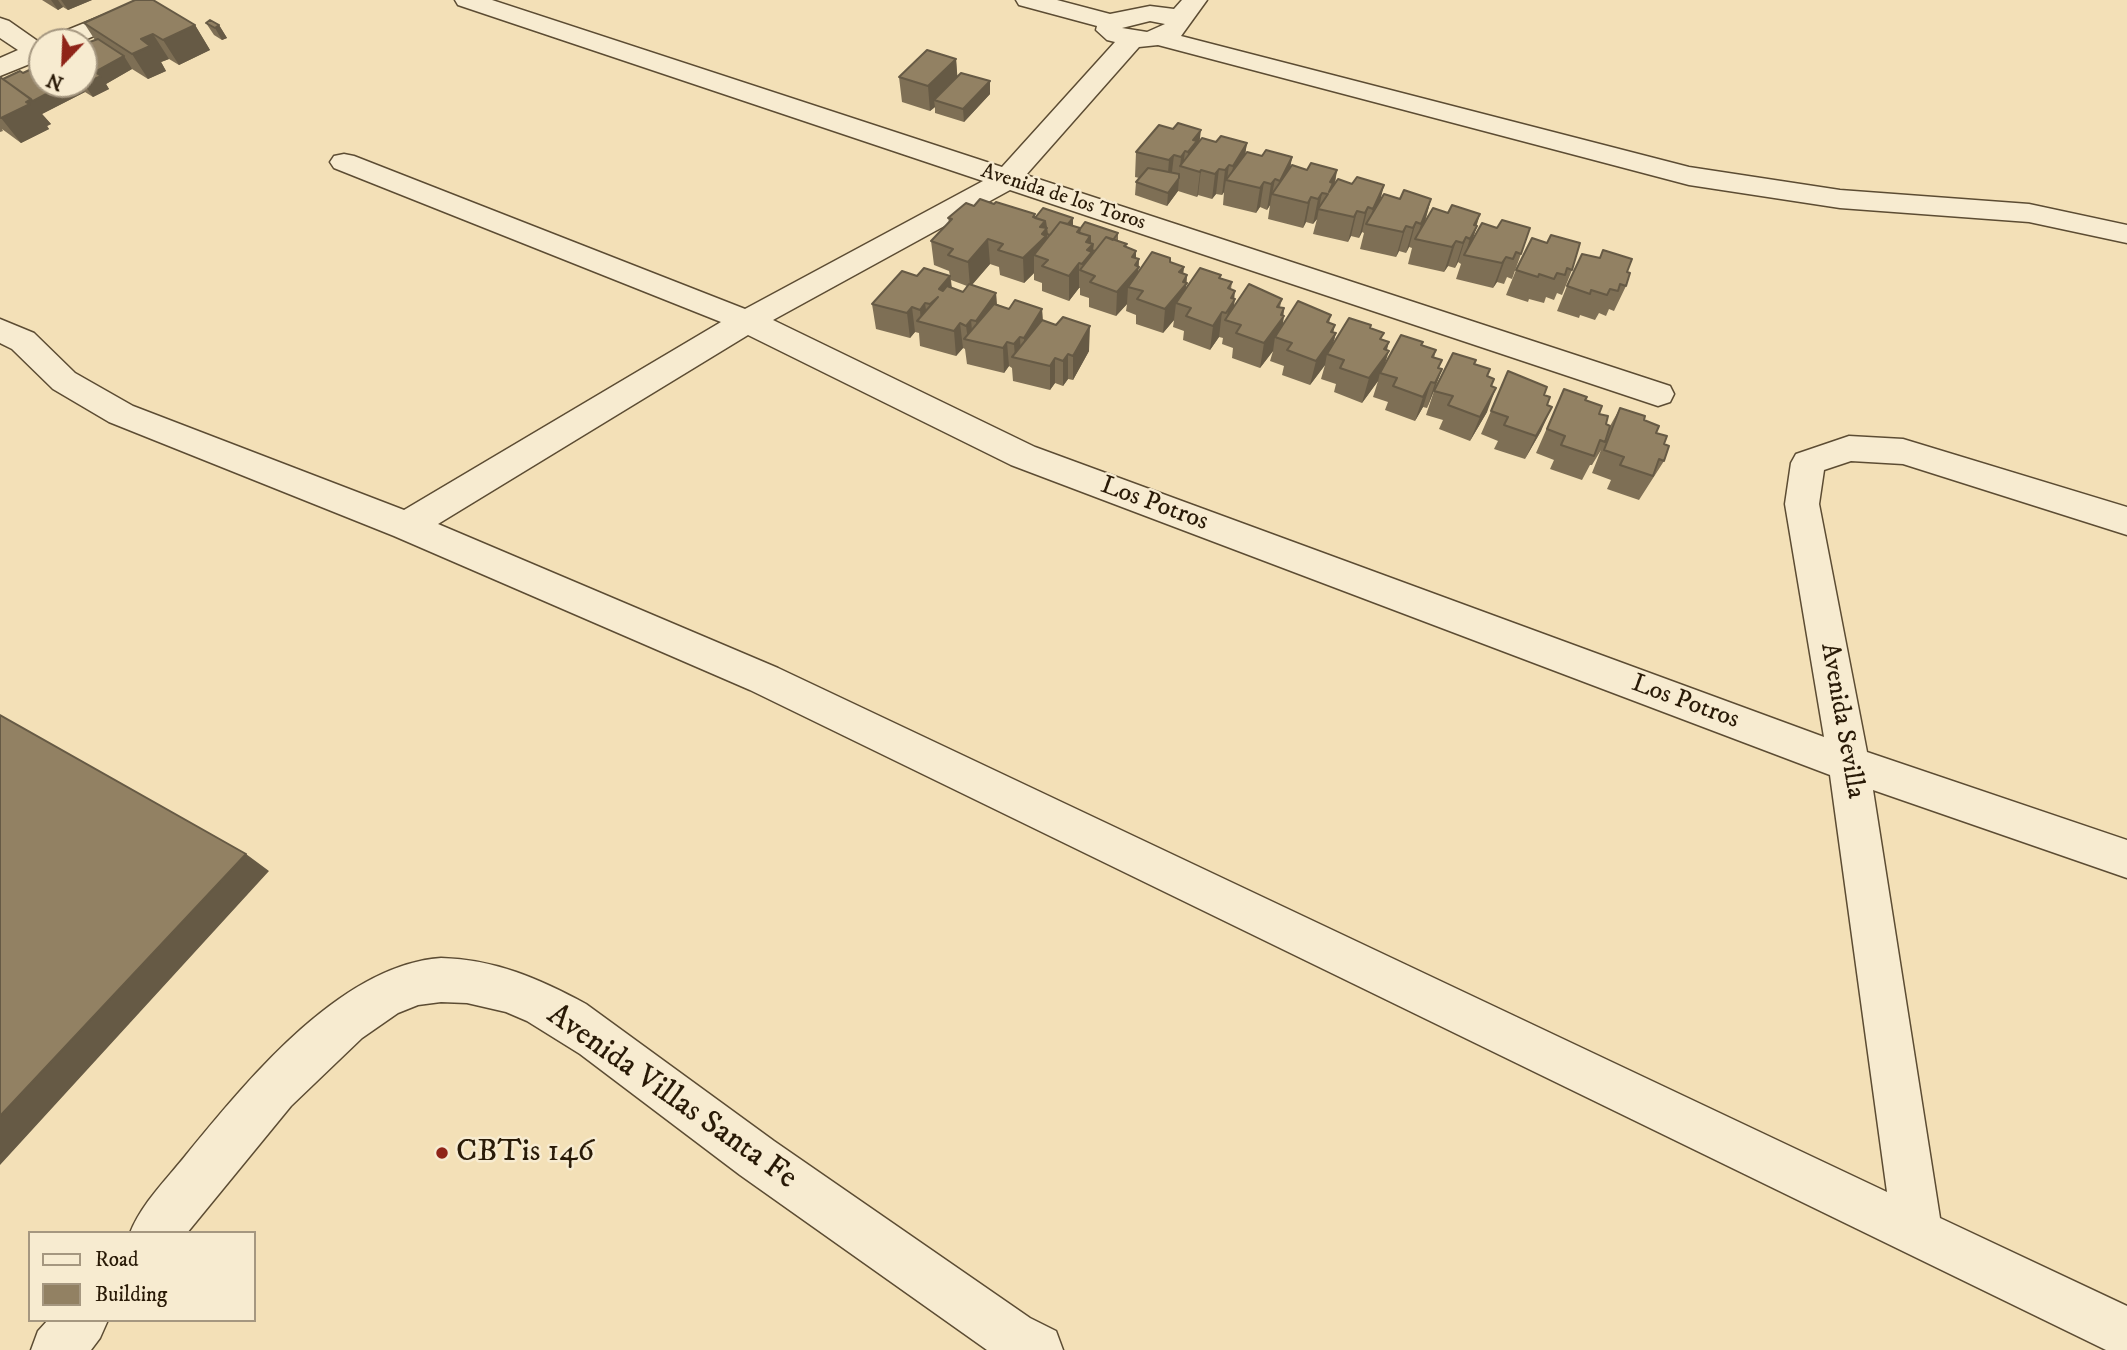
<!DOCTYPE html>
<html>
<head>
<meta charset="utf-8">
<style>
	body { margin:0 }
	#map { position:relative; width:2127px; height:1350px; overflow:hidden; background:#f3e0b7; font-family:"IM FELL DW Pica",serif }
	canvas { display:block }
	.legend { position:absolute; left:28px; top:1231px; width:228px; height:91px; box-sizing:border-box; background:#f7ebd0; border:2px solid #a59780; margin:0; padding:9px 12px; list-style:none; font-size:21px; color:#291a07 }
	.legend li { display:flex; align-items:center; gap:14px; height:35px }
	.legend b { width:35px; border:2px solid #a59780 }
	.north { position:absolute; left:28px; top:28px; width:70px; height:70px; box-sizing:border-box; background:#f7ebd0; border:2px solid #a59780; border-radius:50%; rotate:203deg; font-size:19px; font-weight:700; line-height:28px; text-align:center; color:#291a07 }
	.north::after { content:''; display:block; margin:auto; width:24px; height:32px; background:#8f2418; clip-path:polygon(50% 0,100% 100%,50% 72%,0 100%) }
</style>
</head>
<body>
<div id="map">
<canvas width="2127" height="1350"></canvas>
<ul class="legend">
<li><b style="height:9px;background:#f7ebd0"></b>Road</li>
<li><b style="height:19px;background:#928163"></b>Building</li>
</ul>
<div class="north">N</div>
</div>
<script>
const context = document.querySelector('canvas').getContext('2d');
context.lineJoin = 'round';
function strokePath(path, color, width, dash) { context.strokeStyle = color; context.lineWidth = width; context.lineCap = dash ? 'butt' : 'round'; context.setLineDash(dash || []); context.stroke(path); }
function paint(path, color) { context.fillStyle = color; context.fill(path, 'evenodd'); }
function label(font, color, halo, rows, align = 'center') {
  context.font = font + ' "IM FELL DW Pica",serif'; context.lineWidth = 5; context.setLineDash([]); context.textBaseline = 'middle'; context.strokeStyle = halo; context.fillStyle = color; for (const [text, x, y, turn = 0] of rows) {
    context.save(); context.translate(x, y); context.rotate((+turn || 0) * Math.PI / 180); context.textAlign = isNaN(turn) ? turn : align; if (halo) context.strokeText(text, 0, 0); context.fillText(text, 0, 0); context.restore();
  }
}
const minor = new Path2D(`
	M 455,0 L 492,0 L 1002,167 L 1115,42 L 1107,40 L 1096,30 L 1097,26 L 1019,5 L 1016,0 L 1057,0 L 1110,14 L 1150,6 L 1174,9 L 1182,0 L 1207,0 L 1181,36 L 1689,167 L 1840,190 L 2029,204 L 2127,225 L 2127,243 L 2029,222 L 1840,208 L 1689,185 L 1158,45 L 1139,47 L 1026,175 L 1670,386 L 1674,394 L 1670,402 L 1658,406 L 1010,190 L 773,320 L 1035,447 L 1824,737 L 1785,504 L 1791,463 L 1796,454 L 1849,436 L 1903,439 L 2127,507 L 2127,535 L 1903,464 L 1851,461 L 1824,470 L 1819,504 L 1867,752 L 2127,840 L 2127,878 L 1873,790 L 1940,1218 L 2127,1306 L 2127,1350 L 2106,1350 L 750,690 L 394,536 L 109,422 L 53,389 L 12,349 L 0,343 L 0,319 L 34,333 L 75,373 L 133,406 L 404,510 L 721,322 L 334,168 L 330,162 L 334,156 L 344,154 L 354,156 L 745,309 L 983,181 L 458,5 ZM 1150,21 L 1165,24 L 1147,32 L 1122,28 ZM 748,335 L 1011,465 L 1830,775 L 1887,1192 L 778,668 L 438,524 Z
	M 124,7 L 133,9 L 136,14 L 133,19 L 80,42 L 46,42 L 50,37 Z
	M 0,18 L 9,21 L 39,42 L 45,42 L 42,42 L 42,59 L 0,76 L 0,58 L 18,50 L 0,38 Z
	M 441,958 C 494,959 540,979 586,1004 L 774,1141 L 1030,1318 L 1056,1331 L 1063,1350 L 987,1350 L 740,1175 L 580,1054 L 527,1021 L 506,1012 L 467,1003 L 441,1002 L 418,1005 L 398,1013 L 362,1038 L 291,1106 L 187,1233 L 130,1233 C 142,1203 166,1180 186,1155 C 246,1082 340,965 441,958 Z
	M 48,1320 L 108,1320 L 100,1338 L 91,1350 L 31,1350 L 38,1331 Z`);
const wall = new Path2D(`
	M 42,0 L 92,0 L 68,10 L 63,7 L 58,10 Z
	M 84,23 L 195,25 L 210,50 L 179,65 L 169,59 L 161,62 L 166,71 L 148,79 L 132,69 L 106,84 L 109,89 L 93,97 L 85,92 L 42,114 L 51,124 L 47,126 L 49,129 L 21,143 L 2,129 L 3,131 L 0,132 L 0,77 L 3,79 L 42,84 L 84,84 L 95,40 Z
	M 206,23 L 219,25 L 227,38 L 222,40 L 214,35 Z
	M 956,59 L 957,76 L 990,94 L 964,122 L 935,113 L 935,107 L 930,111 L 902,102 L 899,77 Z
	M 1200,141 L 1247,143 L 1245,154 L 1262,156 L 1292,157 L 1290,168 L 1307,170 L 1337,170 L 1335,184 L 1380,201 L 1400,199 L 1431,199 L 1425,222 L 1448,213 L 1480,214 L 1473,238 L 1521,254 L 1512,279 L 1507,277 L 1504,284 L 1497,282 L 1493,288 L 1456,279 L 1461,264 L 1458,262 L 1455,268 L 1448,266 L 1444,272 L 1408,264 L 1412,248 L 1409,247 L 1406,253 L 1399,251 L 1396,257 L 1360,249 L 1364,233 L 1362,232 L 1359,238 L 1351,236 L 1348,242 L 1313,234 L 1317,219 L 1313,224 L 1306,222 L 1303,228 L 1268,219 L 1270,205 L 1267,210 L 1260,207 L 1256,213 L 1223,205 L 1224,192 L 1222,195 L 1216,194 L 1212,199 L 1198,195 L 1197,197 L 1178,191 L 1167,206 L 1135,195 L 1136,182 L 1139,178 L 1135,177 L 1136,152 Z
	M 974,206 L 1035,214 L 1035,216 L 1080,228 L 1118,233 L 1118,241 L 1127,244 L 1126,247 L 1136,251 L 1136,258 L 1139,259 L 1138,272 L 1170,262 L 1184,267 L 1183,273 L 1187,275 L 1186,288 L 1221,275 L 1220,278 L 1232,282 L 1231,289 L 1234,299 L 1234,306 L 1282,299 L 1280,307 L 1284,308 L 1283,325 L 1331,315 L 1329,323 L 1333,333 L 1336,333 L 1333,344 L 1370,328 L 1382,340 L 1389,342 L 1386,350 L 1385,363 L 1422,345 L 1436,350 L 1434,358 L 1439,368 L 1442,369 L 1433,393 L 1427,408 L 1423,407 L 1415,421 L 1385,410 L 1388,402 L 1373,397 L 1378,381 L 1362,403 L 1334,392 L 1336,384 L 1321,379 L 1325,365 L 1310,385 L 1282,375 L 1284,366 L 1270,361 L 1273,351 L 1260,368 L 1232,358 L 1233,348 L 1222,344 L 1223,338 L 1219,337 L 1210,350 L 1183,340 L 1184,331 L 1173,327 L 1174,320 L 1163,333 L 1136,324 L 1136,315 L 1126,311 L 1127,304 L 1116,316 L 1089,307 L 1089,298 L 1080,295 L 1080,288 L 1079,288 L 1069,301 L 1042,291 L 1042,283 L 1034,280 L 1034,273 L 1024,283 L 1000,275 L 999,267 L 990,264 L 972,285 L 996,293 L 997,304 L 1009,309 L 1042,309 L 1043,321 L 1089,351 L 1073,380 L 1068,379 L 1063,386 L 1055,383 L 1050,390 L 1013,381 L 1012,368 L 1009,366 L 1004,373 L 967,364 L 965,349 L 963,348 L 956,356 L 920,346 L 919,333 L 915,332 L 910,338 L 876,329 L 872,304 L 917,276 L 950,276 L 949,271 L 934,265 L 931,241 L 949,222 L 948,218 ZM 951,280 L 967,286 L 963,292 L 952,288 Z
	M 1532,238 L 1572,270 L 1562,295 L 1557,293 L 1554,300 L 1546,297 L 1544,303 L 1529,299 L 1528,302 L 1506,295 L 1516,270 Z
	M 1627,272 L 1626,286 L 1614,311 L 1609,309 L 1606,316 L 1599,313 L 1595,320 L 1580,315 L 1579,318 L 1557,311 L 1567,286 Z
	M 1475,364 L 1487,376 L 1491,386 L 1487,412 L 1470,441 L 1439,429 L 1443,420 L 1426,415 L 1434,391 Z
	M 1564,389 L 1585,400 L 1599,414 L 1606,424 L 1610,426 L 1620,408 L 1644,420 L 1656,433 L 1664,444 L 1664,461 L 1639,500 L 1607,489 L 1611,480 L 1592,473 L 1601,450 L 1592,465 L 1590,465 L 1582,480 L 1550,469 L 1554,460 L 1536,453 Z
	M 1544,395 L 1547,405 L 1541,431 L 1525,459 L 1494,449 L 1498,441 L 1481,434 L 1491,411 Z`);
const shadedWall = new Path2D(`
	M 51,0 L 58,0 L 63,7 L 58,10 Z
	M 61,0 L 92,0 L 68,10 Z
	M 195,25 L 210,50 L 179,65 L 163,40 Z
	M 219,25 L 227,38 L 222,40 L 215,28 Z
	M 153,34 L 169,59 L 161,62 L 166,71 L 148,79 L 132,54 L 141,39 Z
	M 124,56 L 132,69 L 106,84 L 109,89 L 93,97 L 84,84 L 95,72 Z
	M 956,59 L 958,84 L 934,100 L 935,107 L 930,111 L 928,86 Z
	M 990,81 L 990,94 L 964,122 L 963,109 Z
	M 66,84 L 79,84 L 85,92 L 42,114 L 51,124 L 47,126 L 49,129 L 21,143 L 1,118 L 26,102 Z
	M 1201,130 L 1198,155 L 1187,168 L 1188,152 L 1193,140 Z
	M 1247,143 L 1243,168 L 1231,181 L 1233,166 Z
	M 1185,151 L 1183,167 L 1180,166 L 1178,191 L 1167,206 L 1168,193 L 1179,178 L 1181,157 Z
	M 1174,155 L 1171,180 L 1167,186 L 1169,160 Z
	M 1292,157 L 1288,182 L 1278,196 L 1280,181 Z
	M 1229,165 L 1227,180 L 1226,180 L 1224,192 L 1222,195 L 1225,170 Z
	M 1219,169 L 1216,194 L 1212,199 L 1215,174 Z
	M 1201,170 L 1198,195 L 1197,197 L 1200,172 Z
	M 1337,170 L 1332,196 L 1330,182 Z
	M 1275,179 L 1270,205 L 1267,210 L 1271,184 Z
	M 1264,182 L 1260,207 L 1256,213 L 1260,188 Z
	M 1384,185 L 1378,210 L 1369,224 L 1373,209 Z
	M 1322,193 L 1317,219 L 1313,224 L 1318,199 Z
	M 1311,197 L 1306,222 L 1303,228 L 1308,203 Z
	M 1431,199 L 1424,224 L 1417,239 L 1421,224 Z
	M 1368,207 L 1362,232 L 1359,238 L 1365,213 Z
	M 1357,211 L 1351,236 L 1348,242 L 1354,217 Z
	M 1480,214 L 1474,232 L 1477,226 L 1469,251 L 1465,255 L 1474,225 Z
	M 1073,218 L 1073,231 L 1063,230 Z
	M 1045,221 L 1047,228 L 1047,253 L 1043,259 L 1043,258 L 1034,255 L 1034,273 L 1024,283 L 1023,258 L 1040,227 Z
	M 1416,222 L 1409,247 L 1406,253 L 1413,228 Z
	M 1406,226 L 1399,251 L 1396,257 L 1403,232 Z
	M 1090,236 L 1093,244 L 1092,269 L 1082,271 L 1086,242 Z
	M 1466,237 L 1458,262 L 1455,268 L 1463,243 Z
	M 988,239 L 990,264 L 970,287 L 968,262 Z
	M 1456,241 L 1448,266 L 1444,272 L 1452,247 Z
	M 1136,251 L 1136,264 L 1139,259 L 1137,290 L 1134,289 L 1133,290 L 1134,289 L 1128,287 L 1127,304 L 1116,316 L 1117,292 L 1132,257 Z
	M 1506,257 L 1497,282 L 1493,288 L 1502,263 Z
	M 1079,263 L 1079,288 L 1069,301 L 1069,276 Z
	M 1184,267 L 1181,289 L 1183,282 L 1187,275 L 1184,306 L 1176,303 L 1174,320 L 1163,333 L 1165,309 L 1179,272 Z
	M 950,276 L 953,301 L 939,289 Z
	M 1235,291 L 1234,301 L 1235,299 L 1232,322 L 1226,320 L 1231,298 Z
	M 996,293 L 997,317 L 978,342 L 976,321 Z
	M 925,303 L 928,324 L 921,322 L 920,310 Z
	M 912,307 L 915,332 L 910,338 L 907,313 Z
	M 1284,308 L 1282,320 L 1284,316 L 1280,339 L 1277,338 L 1276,340 L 1277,337 L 1275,337 L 1273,351 L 1260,368 L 1264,343 Z
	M 1042,309 L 1043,334 L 1025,360 L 1024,338 Z
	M 1222,312 L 1219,337 L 1210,350 L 1213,326 Z
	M 971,320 L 973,341 L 968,340 L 966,326 Z
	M 960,323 L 963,348 L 956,356 L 954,331 Z
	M 1335,325 L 1332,338 L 1336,333 L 1330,355 L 1327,354 L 1325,365 L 1310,385 L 1316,361 Z
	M 1090,326 L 1089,351 L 1073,380 L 1073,356 Z
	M 1020,337 L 1021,359 L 1015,357 L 1014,344 Z
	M 1007,342 L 1009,366 L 1004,373 L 1003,348 Z
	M 1389,342 L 1385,357 L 1389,351 L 1382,373 L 1380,373 L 1378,381 L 1362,403 L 1369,378 Z
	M 1068,354 L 1068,379 L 1063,386 L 1063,361 Z
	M 1055,358 L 1055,383 L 1050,390 L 1050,366 Z
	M 1442,369 L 1433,393 L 1427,408 L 1435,383 Z
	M 1431,382 L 1423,407 L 1415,421 L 1423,397 Z
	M 1496,388 L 1487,412 L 1470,441 L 1480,417 Z
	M 1552,407 L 1541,431 L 1525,459 L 1536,436 Z
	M 246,854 L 269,871 L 0,1165 L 0,1116 Z`);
const building = new Path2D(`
	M 135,0 L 153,0 L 195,25 L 163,40 L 153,34 L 141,39 L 150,46 L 132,54 L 84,23 Z
	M 210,20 L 219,25 L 215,28 L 206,23 Z
	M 98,39 L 124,56 L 95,72 L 101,76 L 84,84 L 84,44 Z
	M 927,50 L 956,59 L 928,86 L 899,77 Z
	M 42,64 L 42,84 L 65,84 L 33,101 L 3,79 L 20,71 L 23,73 Z
	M 961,73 L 990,81 L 963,109 L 934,100 Z
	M 0,77 L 31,99 L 26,102 L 30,104 L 1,118 L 0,117 Z
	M 1178,123 L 1201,130 L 1193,140 L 1197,141 L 1188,152 L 1185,151 L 1181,157 L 1174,155 L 1169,160 L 1136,152 L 1159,125 L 1173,129 Z
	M 1221,136 L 1247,143 L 1233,166 L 1229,165 L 1225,170 L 1219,169 L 1215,174 L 1201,170 L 1200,172 L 1180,166 L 1202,138 L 1216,142 Z
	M 1266,150 L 1292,157 L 1280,181 L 1275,179 L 1271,184 L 1264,182 L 1260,188 L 1226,180 L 1247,152 L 1262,156 Z
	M 1311,163 L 1337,170 L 1330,182 L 1333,183 L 1329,192 L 1338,179 L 1352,184 L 1357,177 L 1384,185 L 1373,209 L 1368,207 L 1365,213 L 1357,211 L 1354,217 L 1318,209 L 1328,194 L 1322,193 L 1318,199 L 1311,197 L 1308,203 L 1272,194 L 1292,165 L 1307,170 Z
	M 1148,168 L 1179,174 L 1179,178 L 1168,193 L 1136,182 Z
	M 1404,190 L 1431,199 L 1421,224 L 1416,222 L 1413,228 L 1406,226 L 1403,232 L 1366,224 L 1384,194 L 1400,199 Z
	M 980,199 L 994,204 L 996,202 L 1035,214 L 1033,217 L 1045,221 L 1040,227 L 1047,228 L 1042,234 L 1046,236 L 1023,258 L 998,250 L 1003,244 L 988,239 L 968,262 L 948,255 L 953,249 L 931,241 L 952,219 L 948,218 L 966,203 L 974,206 Z
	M 1452,205 L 1480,214 L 1474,225 L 1477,226 L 1470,239 L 1466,237 L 1463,243 L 1456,241 L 1452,247 L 1415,239 L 1433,208 L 1448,213 Z
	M 1043,208 L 1073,218 L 1068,224 L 1060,222 L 1050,235 L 1047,234 L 1045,221 L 1035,218 Z
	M 1502,220 L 1530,228 L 1521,254 L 1516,252 L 1513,259 L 1506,257 L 1502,263 L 1464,255 L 1482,223 L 1497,228 Z
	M 1060,222 L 1080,228 L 1077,232 L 1090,236 L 1086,242 L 1093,244 L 1087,250 L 1092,252 L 1082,264 L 1079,263 L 1069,276 L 1042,266 L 1048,260 L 1034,255 Z
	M 1085,222 L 1118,233 L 1113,240 L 1106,237 L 1095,251 L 1092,250 L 1093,244 L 1090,243 L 1090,236 L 1079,233 L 1080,229 Z
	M 1551,235 L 1580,243 L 1572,270 L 1567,268 L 1565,275 L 1557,273 L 1554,279 L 1539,274 L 1538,277 L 1516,270 L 1532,238 L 1547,243 Z
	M 1106,237 L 1127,244 L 1124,246 L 1136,251 L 1132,257 L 1139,259 L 1135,265 L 1139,267 L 1117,292 L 1090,282 L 1095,276 L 1080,270 Z
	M 1603,250 L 1632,259 L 1627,272 L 1630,273 L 1626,286 L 1620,284 L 1618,291 L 1610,289 L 1607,295 L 1591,290 L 1590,294 L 1567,286 L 1582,254 L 1600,258 Z
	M 1152,252 L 1170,258 L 1170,262 L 1184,267 L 1179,272 L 1187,275 L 1183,282 L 1187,283 L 1165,309 L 1137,299 L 1143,291 L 1128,287 Z
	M 924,268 L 950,276 L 939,289 L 943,291 L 947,286 L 963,292 L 969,284 L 996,293 L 976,321 L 971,320 L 966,326 L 960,323 L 954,331 L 917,321 L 938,297 L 930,304 L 925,303 L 920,310 L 912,307 L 907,313 L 872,304 L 902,271 L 917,276 Z
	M 1200,268 L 1221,275 L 1219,278 L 1232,282 L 1228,288 L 1235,291 L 1231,298 L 1235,299 L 1226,313 L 1222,312 L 1213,326 L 1186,316 L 1191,308 L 1176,303 Z
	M 1249,284 L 1282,299 L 1277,307 L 1284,308 L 1281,315 L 1284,316 L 1264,343 L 1236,333 L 1241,325 L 1225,320 Z
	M 1015,300 L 1042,309 L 1024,338 L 1020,337 L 1014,344 L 1007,342 L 1003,348 L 964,339 L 994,304 L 1009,309 Z
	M 1298,301 L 1331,315 L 1327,322 L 1335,325 L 1331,332 L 1336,333 L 1316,361 L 1287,350 L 1292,343 L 1275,337 Z
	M 1063,317 L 1090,326 L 1073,356 L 1068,354 L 1063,361 L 1055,358 L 1050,366 L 1012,357 L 1042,320 L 1056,325 Z
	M 1349,318 L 1371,325 L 1370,328 L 1384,333 L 1380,339 L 1389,342 L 1384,349 L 1389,351 L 1369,378 L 1340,368 L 1344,360 L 1327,354 Z
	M 1401,335 L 1423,342 L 1421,345 L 1436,350 L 1432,357 L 1442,360 L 1438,368 L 1442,369 L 1435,383 L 1431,382 L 1423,397 L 1393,386 L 1397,378 L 1380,373 Z
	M 1453,353 L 1476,360 L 1474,364 L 1490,369 L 1487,376 L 1494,379 L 1491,386 L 1496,388 L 1480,417 L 1448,405 L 1453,396 L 1434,391 Z
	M 1508,371 L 1547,387 L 1544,395 L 1550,397 L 1547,405 L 1552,407 L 1536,436 L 1504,425 L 1508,417 L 1491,411 Z
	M 1564,389 L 1587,397 L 1585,400 L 1602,406 L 1599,414 L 1608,416 L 1606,424 L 1610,426 L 1605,442 L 1600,440 L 1594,456 L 1561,445 L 1565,436 L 1547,429 Z
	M 1620,408 L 1645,416 L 1644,420 L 1659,426 L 1656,433 L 1667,436 L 1664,444 L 1669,446 L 1664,461 L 1659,459 L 1653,476 L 1620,465 L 1624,457 L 1604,450 Z
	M 0,715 L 246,854 L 0,1116 Z`);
const markers = [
	[442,1153,7,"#8f2418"]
];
const farStreetnames = [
	["Avenida de los Toros",1063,198,18]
];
const streetNames = [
	["Los Potros",1154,505,20],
	["Los Potros",1685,703,20],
	["Avenida Sevilla",1841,721,80]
];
const nearStreetnames = [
	["Avenida Villas Santa Fe",671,1098,35]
];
const nearPoinames = [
	["CBTis 146",456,1153]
];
strokePath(minor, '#5c4c33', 3);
paint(minor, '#f7ebd0');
paint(wall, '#7e6f55');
paint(shadedWall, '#665a45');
paint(building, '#928163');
strokePath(building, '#665a45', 2);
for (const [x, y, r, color] of markers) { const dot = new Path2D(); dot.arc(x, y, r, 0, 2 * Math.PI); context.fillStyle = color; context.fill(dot); strokePath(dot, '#f7ebd0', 2.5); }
label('21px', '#291a07', '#f7ebd0', farStreetnames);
label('26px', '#291a07', '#f7ebd0', streetNames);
label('32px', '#291a07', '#f7ebd0', nearStreetnames);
label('32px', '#291a07', '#f7ebd0', nearPoinames, 'left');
</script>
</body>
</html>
